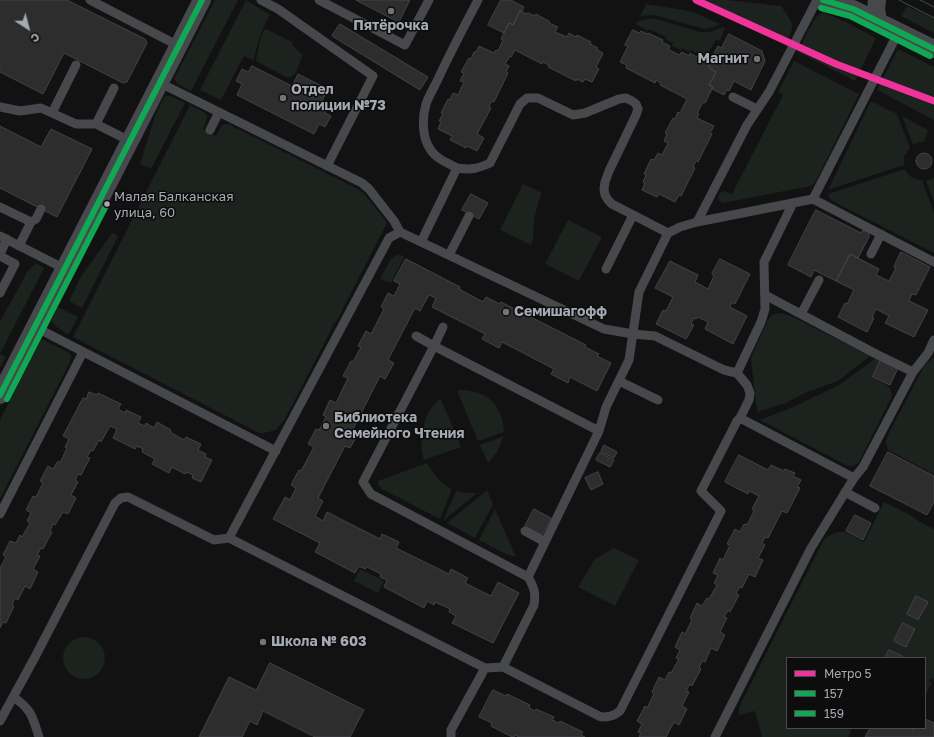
<!DOCTYPE html>
<html>
<head>
<meta charset="utf-8">
<style>
	body { margin:0 }
	#map { position:relative; width:934px; height:737px; overflow:hidden; background:#121213; font-family:"Golos Text",sans-serif }
	canvas { display:block }
	.legend { position:absolute; left:786px; top:657px; width:140px; height:72px; box-sizing:border-box; background:#0d0d0e; border:1px solid #4a4b50; margin:0; padding:5px 7px; list-style:none; font-size:12px; color:#a5a9b2 }
	.legend li { display:flex; align-items:center; gap:8px; height:20px }
	.legend b { width:20px; border:1px solid #4a4b50 }
	.north { position:absolute; left:8px; top:8px; width:40px; height:40px; -webkit-text-stroke:3px #0d0d0e; paint-order:stroke; rotate:144deg; font-size:11px; font-weight:700; line-height:16px; text-align:center; color:#a5a9b2 }
	.north::after { content:''; display:block; margin:auto; width:14px; height:18px; background:#a5a9b2; clip-path:polygon(50% 0,100% 100%,50% 72%,0 100%) }
</style>
</head>
<body>
<div id="map">
<canvas width="934" height="737"></canvas>
<ul class="legend">
<li><b style="height:5px;background:#ef339a"></b>Метро 5</li>
<li><b style="height:5px;background:#10a855"></b>157</li>
<li><b style="height:5px;background:#10a855"></b>159</li>
</ul>
<div class="north">С</div>
</div>
<script>
const context = document.querySelector('canvas').getContext('2d');
context.lineJoin = 'round';
function paint(path, color) { context.fillStyle = color; context.fill(path, 'evenodd'); }
function strokePath(path, color, width, dash) { context.strokeStyle = color; context.lineWidth = width; context.lineCap = dash ? 'butt' : 'round'; context.setLineDash(dash || []); context.stroke(path); }
function label(font, color, halo, rows, align = 'center') {
  context.font = font + ' "Golos Text",sans-serif'; context.lineWidth = 3; context.setLineDash([]); context.textBaseline = 'middle'; context.strokeStyle = halo; context.fillStyle = color; for (const [text, x, y, turn = 0] of rows) {
    context.save(); context.translate(x, y); context.rotate((+turn || 0) * Math.PI / 180); context.textAlign = isNaN(turn) ? turn : align; if (halo) context.strokeText(text, 0, 0); context.fillText(text, 0, 0); context.restore();
  }
}
const green = new Path2D(`
	M 215,0 L 238,0 L 191,91 L 178,84 L 174,79 Z
	M 246,0 L 270,15 C 262,29 257,43 254,60 L 244,56 L 221,100 L 200,90 Z
	M 689,0 L 728,0 L 781,6 C 794,24 796,25 785,45 L 698,2 Z
	M 646,4 L 684,10 L 695,13 L 720,24 L 714,27 L 705,29 L 653,15 L 640,16 Z
	M 907,6 L 934,19 L 934,33 L 901,16 Z
	M 823,12 L 846,22 L 876,38 L 855,81 L 798,52 C 803,42 813,16 823,12 Z
	M 653,18 L 700,32 L 710,32 L 723,27 L 725,28 L 720,41 L 716,40 L 707,55 L 706,55 L 705,57 L 690,50 L 689,52 L 682,48 L 681,50 L 672,46 L 673,43 L 665,39 L 666,37 L 649,29 L 648,31 L 636,24 L 637,21 Z
	M 266,29 L 292,42 L 293,46 L 303,55 L 296,72 L 291,77 L 286,77 L 256,61 L 260,40 L 264,30 Z
	M 898,49 L 934,67 L 934,120 L 877,90 Z
	M 794,61 L 859,94 L 815,183 L 811,186 L 723,203 L 719,201 L 718,198 C 718,194 720,193 724,191 L 732,194 L 783,95 L 778,92 Z
	M 165,96 L 171,96 L 185,103 L 151,169 L 140,164 L 155,116 Z
	M 871,101 L 897,114 L 910,148 L 904,156 L 904,165 L 828,190 Z
	M 190,105 L 204,112 L 207,116 L 206,121 L 203,129 L 216,136 L 222,125 L 227,124 L 230,125 L 358,189 L 365,195 L 386,221 L 387,223 L 335,324 L 334,323 L 332,325 L 333,326 L 285,419 L 279,426 L 276,430 L 264,433 L 259,433 L 174,389 L 171,387 L 170,387 L 73,337 Z
	M 902,116 L 928,130 L 924,142 L 919,142 L 913,145 Z
	M 905,169 C 909,177 913,179 922,180 L 934,213 L 934,253 L 834,202 L 829,198 L 828,194 Z
	M 934,178 L 934,202 L 926,181 Z
	M 523,184 L 542,193 C 537,204 535,214 534,225 C 533,232 534,239 531,245 L 500,230 Z
	M 568,220 L 602,237 L 579,281 L 545,264 Z
	M 112,233 L 118,236 L 82,308 L 69,301 L 82,275 Z
	M 399,254 L 404,257 L 391,283 L 380,279 L 391,259 Z
	M 36,263 L 44,268 L 0,354 L 6,357 L 2,365 L 0,367 L 0,322 L 27,272 Z
	M 58,307 L 78,317 L 70,332 L 67,334 L 54,325 L 51,321 Z
	M 779,313 L 785,314 L 793,317 L 870,356 L 838,381 L 805,393 L 786,403 L 757,412 L 751,359 L 752,355 L 768,320 L 772,315 Z
	M 41,340 L 44,340 L 69,353 L 71,355 L 70,362 L 0,499 L 0,420 Z
	M 876,358 L 880,361 L 873,378 C 881,382 892,385 892,396 L 859,462 C 855,466 852,467 846,465 L 760,420 L 791,408 L 839,385 Z
	M 934,358 L 934,474 L 888,450 L 886,442 L 889,433 L 924,366 L 929,361 Z
	M 461,390 C 488,391 502,404 504,432 L 478,441 L 457,391 Z
	M 441,399 L 461,447 L 424,460 C 418,441 423,409 441,399 Z
	M 504,436 L 497,452 L 488,463 L 480,445 Z
	M 427,463 C 433,474 441,484 452,489 L 440,519 L 382,489 C 379,487 378,484 378,481 Z
	M 487,490 L 493,504 L 475,538 L 447,523 Z
	M 456,491 L 469,493 L 477,493 L 443,521 Z
	M 884,502 L 912,516 L 920,522 L 934,529 L 934,680 L 930,678 L 929,682 L 932,683 L 926,694 L 925,694 L 925,658 L 787,658 L 787,728 L 852,728 L 848,737 L 762,737 L 755,711 L 739,715 L 739,709 L 741,703 L 823,541 C 827,536 837,531 843,532 C 847,532 859,540 864,542 Z
	M 495,509 L 516,557 L 506,554 L 479,540 Z
	M 614,548 L 639,560 L 615,606 L 578,587 L 595,559 Z
	M 360,569 L 384,581 L 378,593 L 354,581 Z
	M63 658a21 21 0 1 1 42 0a21 21 0 1 1-42 0Z`);
const building = new Path2D(`
	M 0,0 L 67,0 L 145,39 L 147,43 L 127,82 L 123,83 L 64,53 L 43,94 L 0,72 Z
	M 356,0 L 410,0 L 399,22 Z
	M 501,0 L 511,0 L 524,7 L 522,11 L 520,11 L 513,25 L 509,23 L 504,33 L 488,25 Z
	M 520,11 L 527,14 L 528,13 L 535,16 L 536,14 L 550,22 L 549,23 L 558,27 L 555,32 L 567,37 L 569,33 L 576,37 L 577,35 L 591,42 L 590,44 L 598,48 L 597,50 L 603,53 L 596,67 L 599,69 L 592,82 L 585,79 L 583,82 L 577,79 L 576,81 L 548,67 L 549,65 L 543,62 L 542,64 L 515,50 L 511,57 L 510,56 L 505,64 L 509,66 L 506,72 L 508,73 L 494,102 L 492,101 L 489,106 L 491,108 L 477,134 L 484,138 L 477,151 L 467,146 L 466,148 L 450,140 L 452,136 L 438,129 L 441,122 L 439,121 L 443,114 L 441,113 L 448,99 L 450,100 L 453,93 L 458,95 L 464,82 L 460,81 L 464,73 L 461,72 L 469,58 L 471,59 L 474,52 L 476,52 L 479,46 L 494,53 L 496,50 L 498,51 L 503,40 L 501,39 L 509,23 L 513,25 Z
	M 340,24 L 428,77 L 420,90 L 332,36 Z
	M 633,30 L 639,33 L 641,31 L 647,34 L 648,33 L 663,40 L 662,42 L 670,46 L 668,49 L 679,55 L 682,52 L 689,56 L 690,53 L 704,61 L 704,62 L 710,66 L 709,68 L 716,72 L 709,85 L 713,87 L 705,103 L 703,102 L 697,113 L 699,114 L 697,118 L 714,126 L 710,133 L 712,134 L 698,162 L 696,161 L 693,167 L 695,168 L 681,196 L 679,195 L 675,202 L 659,194 L 657,197 L 642,190 L 645,183 L 643,182 L 646,175 L 644,174 L 651,159 L 654,160 L 658,153 L 662,155 L 668,143 L 664,141 L 667,134 L 665,133 L 673,118 L 675,119 L 678,112 L 680,113 L 687,99 L 660,85 L 661,83 L 656,80 L 655,83 L 626,68 L 627,65 L 620,62 L 628,46 L 625,45 Z
	M 729,34 L 762,51 L 765,61 L 751,90 L 734,81 L 729,91 L 727,90 L 724,95 L 712,89 L 713,87 L 709,85 L 716,72 L 709,68 L 710,66 L 708,65 L 718,46 L 721,48 Z
	M 252,66 L 292,86 L 298,74 L 328,89 L 322,101 L 329,104 L 325,113 L 331,116 L 325,127 L 319,124 L 314,134 L 237,95 L 242,84 L 236,81 L 242,69 L 248,72 Z
	M 0,126 L 41,147 L 51,129 L 92,149 L 57,217 L 0,188 Z
	M916 161a8 8 0 1 1 16 0a8 8 0 1 1-16 0Z
	M 471,194 L 488,203 L 479,219 L 462,210 Z
	M 816,210 L 861,233 L 863,230 L 867,231 L 869,233 L 869,237 L 858,258 L 850,254 L 836,281 L 814,270 L 811,277 L 788,265 Z
	M 901,252 L 930,267 L 916,295 L 912,294 L 909,301 L 928,310 L 914,337 L 885,323 L 889,316 L 876,309 L 872,317 L 874,318 L 867,332 L 838,317 L 845,303 L 847,304 L 854,290 L 836,281 L 850,254 L 879,269 L 876,275 L 889,281 L 896,268 L 894,267 Z
	M 406,259 L 460,287 L 459,289 L 483,302 L 486,297 L 500,304 L 501,302 L 586,345 L 585,347 L 599,354 L 597,356 L 611,363 L 597,391 L 570,377 L 568,383 L 551,374 L 554,369 L 502,342 L 499,348 L 482,339 L 485,334 L 432,307 L 436,298 L 429,295 L 420,311 L 415,308 L 388,360 L 394,363 L 385,379 L 380,376 L 353,429 L 359,432 L 350,448 L 345,446 L 318,498 L 323,501 L 315,516 L 323,521 L 327,512 L 380,539 L 382,534 L 399,542 L 396,548 L 449,574 L 451,569 L 468,578 L 465,583 L 491,596 L 498,582 L 519,593 L 493,643 L 452,623 L 456,616 L 449,612 L 450,609 L 435,602 L 434,605 L 427,601 L 424,608 L 384,587 L 387,580 L 380,577 L 381,574 L 367,567 L 365,569 L 359,566 L 355,573 L 315,552 L 320,543 L 273,519 L 285,497 L 290,500 L 296,488 L 291,485 L 299,470 L 301,471 L 314,447 L 308,444 L 316,429 L 319,430 L 326,417 L 323,415 L 330,400 L 336,403 L 348,378 L 343,376 L 351,361 L 353,362 L 361,347 L 358,346 L 366,331 L 371,334 L 384,309 L 381,307 L 388,293 L 394,296 L 400,284 L 394,281 Z
	M 720,259 L 750,274 L 735,304 L 732,302 L 730,307 L 747,316 L 733,344 L 705,329 L 708,322 L 698,317 L 696,319 L 694,318 L 691,324 L 694,325 L 686,339 L 656,324 L 663,310 L 666,311 L 673,297 L 655,288 L 670,261 L 698,275 L 695,282 L 708,289 L 714,276 L 712,274 Z
	M 881,359 L 898,368 L 890,385 L 873,377 Z
	M 89,392 L 97,395 L 98,393 L 121,404 L 118,409 L 125,413 L 126,410 L 141,417 L 138,423 L 145,426 L 146,423 L 154,428 L 157,422 L 171,430 L 170,432 L 184,440 L 186,437 L 201,444 L 198,450 L 206,454 L 205,457 L 212,460 L 201,482 L 192,478 L 193,475 L 187,472 L 185,474 L 172,467 L 169,473 L 152,464 L 155,459 L 142,452 L 143,449 L 137,446 L 135,449 L 113,438 L 117,429 L 110,426 L 101,442 L 99,440 L 93,451 L 91,450 L 87,457 L 90,458 L 81,475 L 78,474 L 75,480 L 78,482 L 71,495 L 76,498 L 68,514 L 63,512 L 55,525 L 53,524 L 50,531 L 52,532 L 43,549 L 41,548 L 37,555 L 40,556 L 33,569 L 38,572 L 30,589 L 25,586 L 18,600 L 15,598 L 12,605 L 14,606 L 6,623 L 3,622 L 0,628 L 0,568 L 6,557 L 3,555 L 10,541 L 16,543 L 20,535 L 22,537 L 30,523 L 27,521 L 31,513 L 26,510 L 33,496 L 36,497 L 43,483 L 40,481 L 48,466 L 53,469 L 58,461 L 60,463 L 67,448 L 65,447 L 69,439 L 63,436 L 83,398 L 86,399 Z
	M 604,445 L 617,452 L 614,458 L 601,452 Z
	M 888,452 L 934,476 L 934,502 L 927,515 L 870,486 Z
	M 600,453 L 614,460 L 610,467 L 596,460 Z
	M 739,455 L 768,470 L 771,465 L 784,471 L 785,469 L 795,473 L 793,476 L 801,480 L 797,487 L 800,488 L 787,513 L 782,511 L 768,538 L 765,537 L 762,543 L 765,545 L 758,558 L 763,560 L 755,577 L 749,574 L 742,588 L 740,587 L 736,593 L 739,595 L 730,612 L 728,610 L 724,617 L 727,618 L 720,632 L 725,635 L 717,651 L 711,648 L 705,662 L 702,661 L 699,668 L 701,669 L 692,686 L 690,684 L 686,691 L 689,692 L 682,706 L 687,709 L 679,725 L 674,722 L 666,737 L 639,737 L 641,733 L 638,732 L 642,724 L 637,721 L 645,706 L 647,708 L 654,694 L 652,692 L 659,677 L 665,680 L 669,672 L 671,673 L 679,659 L 676,658 L 680,650 L 675,647 L 682,632 L 685,634 L 692,620 L 690,618 L 697,603 L 702,606 L 707,598 L 709,599 L 717,585 L 714,583 L 718,575 L 713,573 L 720,558 L 723,560 L 730,545 L 727,544 L 735,529 L 740,532 L 744,524 L 747,525 L 754,511 L 752,509 L 759,496 L 749,491 L 748,494 L 725,482 Z
	M 598,472 L 603,484 L 591,490 L 585,478 Z
	M 534,509 L 551,518 L 542,535 L 525,526 Z
	M 855,515 L 871,523 L 863,540 L 846,531 Z
	M 916,596 L 928,602 L 918,620 L 907,614 Z
	M 903,623 L 915,629 L 906,647 L 894,641 Z
	M 889,650 L 902,656 L 901,658 L 885,658 Z
	M 270,663 L 364,710 L 350,737 L 315,737 L 263,711 L 257,725 L 250,721 L 242,737 L 199,737 L 229,677 L 256,690 Z
	M 493,690 L 506,696 L 507,694 L 530,705 L 529,708 L 535,711 L 536,709 L 554,717 L 552,720 L 559,723 L 560,721 L 583,732 L 581,735 L 585,737 L 519,737 L 515,735 L 514,737 L 512,737 L 491,726 L 492,723 L 479,717 Z
	M 925,719 L 934,723 L 934,737 L 865,737 L 870,728 L 909,728 L 913,730 L 915,728 L 925,728 Z`);
const lane = new Path2D(`
	M 90,0 L 179,46
	M 261,0 L 278,9 L 373,76 L 327,166
	M 319,0 L 405,45 L 429,0
	M 160,83 L 362,183 L 369,189 L 394,221 L 400,232
	M 733,97 L 757,109
	M 0,107 L 20,111 L 41,108 L 76,124 L 96,124 L 130,141
	M 52,113 L 76,65
	M 96,124 L 114,88
	M 210,130 L 219,112
	M 457,168 C 471,170 477,169 490,163 L 520,104 L 527,98 L 538,98 L 573,115 L 585,113 L 619,99 L 626,98 L 632,101 L 636,104 L 638,109 L 636,115 L 609,171 L 605,182 L 604,189 L 605,195 L 608,200 L 612,204 L 668,233
	M 813,199 L 899,31
	M 0,207 L 31,222 L 19,246
	M 31,222 L 36,219 L 41,209
	M 697,222 L 747,125 L 769,92 L 817,0
	M 0,236 L 65,269
	M 421,242 L 457,168 C 448,163 436,159 430,149 C 422,137 422,118 426,104 C 429,95 435,86 439,77 C 451,51 465,25 478,0
	M 0,254 L 7,239
	M 871,254 L 881,234
	M 449,255 L 469,216
	M 0,256 L 15,264 L 0,293
	M 606,269 L 633,215
	M 765,295 L 876,354 L 913,372
	M 801,314 L 819,280
	M 35,327 L 276,451
	M 416,336 L 434,346 L 443,327
	M 737,373 L 761,322 L 765,309 L 764,262 L 793,203
	M 619,381 L 658,400
	M 845,492 L 875,508
	M 0,514 L 83,352
	M 525,531 L 545,542
	M 229,538 L 389,238 L 400,232 L 421,242 L 604,329 L 633,334 L 655,336 L 724,370 L 737,373 L 747,385 L 750,393 L 749,400 L 740,418
	M 528,577 L 371,494 L 363,482 L 434,346 L 599,431
	M 503,667 L 534,605 C 536,593 534,587 528,577 L 599,431 L 606,407 L 629,360 L 639,292 L 668,233 L 680,227 L 697,222 L 813,199 L 934,262
	M 13,697 C 31,708 33,718 39,737
	M 0,721 L 35,657 L 115,503 L 121,498 L 128,497 L 214,540 L 229,538 L 485,668 L 503,667 L 601,717 C 609,717 614,716 620,711 L 721,511 L 701,491 L 737,421 L 740,418 L 854,478
	M 451,737 L 451,730 L 485,668
	M 715,737 L 811,548 L 854,478 L 863,467 L 913,372 L 928,353 L 934,340`);
const street = new Path2D(`
	M 823,0 L 853,9 L 934,49
	M 877,0 L 876,9 L 878,21
	M 0,395 L 202,0`);
const tram = new Path2D(`
	M 899,0 L 934,18
	M 920,0 L 934,7`);
const bus1 = new Path2D(`
	M 823,0 L 853,9 L 934,49
	M 0,395 L 202,0`);
const bus2 = new Path2D(`
	M 821,8 L 850,16 L 930,56
	M 7,399 L 107,204`);
const metro1 = new Path2D(`
	M 696,0 L 836,64 L 934,101`);
const markers = [
	[391,11,4,"#72747a"],
	[757,59,4,"#72747a"],
	[283,98,4,"#72747a"],
	[107,204,3.5,"#a5a9b2"],
	[506,312,4,"#72747a"],
	[326,426,4,"#72747a"],
	[263,642,4,"#72747a"]
];
const busNames = [
	["Малая Балканская",114,197],
	["улица, 60",114,213]
];
const poiNames = [
	["Пятёрочка",391,26,"center"],
	["Магнит",749,59,"right"],
	["Отдел",291,90],
	["полиции №73",291,106],
	["Семишагофф",514,312],
	["Библиотека",334,418],
	["Семейного Чтения",334,434],
	["Школа № 603",271,642]
];
paint(green, '#1c221d');
paint(building, '#2d2d2e');
strokePath(building, '#424346', 1);
strokePath(lane, '#47484b', 9);
strokePath(street, '#47484b', 18);
strokePath(tram, '#48494b', 1);
strokePath(bus1, '#10a855', 6);
strokePath(bus2, '#10a855', 6);
strokePath(metro1, '#ef339a', 7);
for (const [x, y, r, color] of markers) { const dot = new Path2D(); dot.arc(x, y, r, 0, 2 * Math.PI); context.fillStyle = color; context.fill(dot); strokePath(dot, '#0d0d0e', 1.5); }
label('13px', '#a5a9b2', '#0d0d0e', busNames, 'left');
label('bold 14px', '#a5a9b2', '#0d0d0e', poiNames, 'left');
</script>
</body>
</html>
